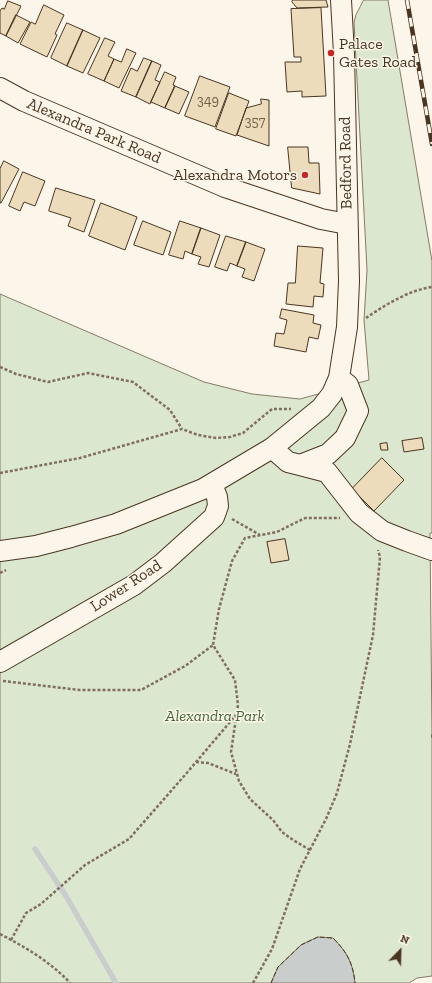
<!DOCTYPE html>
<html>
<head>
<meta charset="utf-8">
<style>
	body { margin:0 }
	#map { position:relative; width:432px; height:983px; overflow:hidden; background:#fbf6e9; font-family:"Zilla Slab",serif }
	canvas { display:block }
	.north { position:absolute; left:380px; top:931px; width:40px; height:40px; -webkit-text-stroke:3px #fbf6e9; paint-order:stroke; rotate:23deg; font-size:11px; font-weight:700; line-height:16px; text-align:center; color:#4a3520 }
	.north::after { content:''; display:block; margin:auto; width:14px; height:18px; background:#4a3520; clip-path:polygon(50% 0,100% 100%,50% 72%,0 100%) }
</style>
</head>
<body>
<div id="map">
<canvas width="432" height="983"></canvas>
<div class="north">N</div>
</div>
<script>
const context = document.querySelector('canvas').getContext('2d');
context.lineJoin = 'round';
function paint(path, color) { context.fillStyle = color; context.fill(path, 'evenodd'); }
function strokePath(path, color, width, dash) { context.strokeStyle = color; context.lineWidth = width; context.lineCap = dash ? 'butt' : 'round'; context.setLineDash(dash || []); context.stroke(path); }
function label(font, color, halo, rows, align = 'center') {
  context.font = font + ' "Zilla Slab",serif'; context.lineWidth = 3; context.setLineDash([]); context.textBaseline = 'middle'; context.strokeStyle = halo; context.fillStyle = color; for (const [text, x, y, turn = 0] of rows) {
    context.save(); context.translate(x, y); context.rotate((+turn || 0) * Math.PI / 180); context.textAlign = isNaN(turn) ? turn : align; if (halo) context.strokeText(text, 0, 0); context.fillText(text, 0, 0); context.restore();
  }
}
const green = new Path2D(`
	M 364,0 L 388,0 L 432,261 L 432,533 L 430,533 L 432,738 L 432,976 L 417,978 L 409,983 L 0,983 L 0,294 L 204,382 L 252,394 L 300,399 L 369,380 L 364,320 L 367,270 L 354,22 L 356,15 Z`);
const water = new Path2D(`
	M 318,937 L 333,938 C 347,952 353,963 355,983 L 271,983 L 278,967 L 301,945 Z`);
const stream = new Path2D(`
	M 35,849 L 66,896 L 116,983`);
const building = new Path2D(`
	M 293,0 L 326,0 L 328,7 L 297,8 L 292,2 Z
	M 8,1 L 21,6 L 6,36 L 0,33 L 0,11 L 2,8 L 4,9 Z
	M 44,5 L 64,15 L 55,34 L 57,35 L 47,57 L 20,44 L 31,22 L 35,24 Z
	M 321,8 L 326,96 L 302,97 L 302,91 L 287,92 L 285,62 L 301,62 L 301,57 L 294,57 L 291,9 Z
	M 16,15 L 30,22 L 18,43 L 6,36 Z
	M 67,23 L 83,30 L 67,66 L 51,58 Z
	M 83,30 L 100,38 L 83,73 L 67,66 Z
	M 105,38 L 115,42 L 108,56 L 114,59 L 104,81 L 88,74 Z
	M 127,49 L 136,53 L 119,88 L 104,81 L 114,59 L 121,62 Z
	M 144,58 L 152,61 L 136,97 L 121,91 L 131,68 L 137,71 Z
	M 152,61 L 161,65 L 155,80 L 160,82 L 150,104 L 136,97 Z
	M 165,72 L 176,77 L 173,85 L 175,86 L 165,108 L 151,102 Z
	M 200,76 L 230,87 L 215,127 L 185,116 Z
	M 175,86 L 189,92 L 179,114 L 165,108 Z
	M 229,93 L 249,101 L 236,136 L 216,129 Z
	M 261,99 L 269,100 L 269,146 L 237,135 L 246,108 L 261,104 Z
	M 288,147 L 308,147 L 309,163 L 319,163 L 320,194 L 292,188 Z
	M 4,161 L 19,169 L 1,203 L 0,203 L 0,169 Z
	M 23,172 L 45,181 L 35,206 L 24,202 L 20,211 L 9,206 Z
	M 56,188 L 95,200 L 84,232 L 68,226 L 71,218 L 49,211 Z
	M 101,203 L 137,217 L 125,250 L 89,236 Z
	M 143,221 L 171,232 L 163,255 L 134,245 Z
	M 180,221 L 201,228 L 192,254 L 185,251 L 183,259 L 169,255 Z
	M 201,228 L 220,235 L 209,267 L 198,264 L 201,257 L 192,254 Z
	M 226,236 L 246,242 L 237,266 L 230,263 L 227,271 L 215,267 Z
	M 246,242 L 265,249 L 254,281 L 242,277 L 245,269 L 237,266 Z
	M 298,246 L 323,248 L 320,283 L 324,284 L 323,297 L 314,296 L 313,307 L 286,304 L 288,283 L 295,283 Z
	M 282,309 L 314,315 L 313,323 L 321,325 L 318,339 L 309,337 L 306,352 L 274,346 L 276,333 L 284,334 L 287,320 L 280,318 Z
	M 422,438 L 424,449 L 404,452 L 402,441 Z
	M 387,443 L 388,450 L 381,450 L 380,444 Z
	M 382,458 L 404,480 L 374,511 L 352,489 Z
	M 285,539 L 289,560 L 271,563 L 267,542 Z`);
const path = new Path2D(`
	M 366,318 C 385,305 409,290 432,287
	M 0,367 L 16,374 L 48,382 L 88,373 L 133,382 L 170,410 L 182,429
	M 0,473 L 80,458 L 182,429 L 198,435 L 216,438 L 230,437 L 243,433 L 272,409 L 291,409
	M 232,519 L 260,535
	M 0,573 L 6,570
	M 3,681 L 80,690 L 141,690 L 185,666 L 213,645
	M 196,762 L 208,763 L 236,774
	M 310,850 L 293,840 L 282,832 L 273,820 L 250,799 L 239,781 L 231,752 L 238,705 L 235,680 L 213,645 L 219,609 L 232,561 L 245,538 L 277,532 L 305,518 L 340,518
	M 0,934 C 25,947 51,962 70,983
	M 11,940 L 26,913 L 41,904 L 85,865 L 129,839 L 185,775 L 236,715
	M 253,983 L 272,949 L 300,869 L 326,819 L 337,793 L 350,744 L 373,635 L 380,557 L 378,550`);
const minor = new Path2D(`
	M 0,88 L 24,101 L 225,187 L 321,219 L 347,224
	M 272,448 L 288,462 L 300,465 L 328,454 L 345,438 L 358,411 L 348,385 L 339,378
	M 300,465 L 327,472 L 359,513 L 382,531 L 407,541 L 432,550
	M 0,551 L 36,546 L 71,537 L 116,524 L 203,489 L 272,448 L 321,408 L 332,394 L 339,378 L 347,327 L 349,281 L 344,54 L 341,0
	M 0,662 L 134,585 L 163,563 L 214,517 L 218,506 L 217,497 L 212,484`);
const rail = new Path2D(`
	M 407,0 L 432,144`);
const fence = new Path2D(`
	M 432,734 L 432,738
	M 271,983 L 278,967 L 301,945 L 318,937 L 333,938 C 347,952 353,963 355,983`);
const markers = [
	[331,53,4,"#c62828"],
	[305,175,4,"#c62828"]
];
const numberNames = [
	["349",208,101],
	["357",255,122]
];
const poiNames = [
	["Palace",339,44],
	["Gates Road",339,62],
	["Alexandra Motors",297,175,"right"]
];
const streetNames = [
	["Alexandra Park Road",94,131,23],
	["Bedford Road",346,163,-91],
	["Lower Road",126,586,-33]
];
const parkNames = [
	["Alexandra Park",215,716]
];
paint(green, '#dce7d0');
strokePath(green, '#887966', 1);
paint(water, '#c9cecd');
strokePath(water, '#887966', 1);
strokePath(stream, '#c9cecd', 5.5);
paint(building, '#ecdcbc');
strokePath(building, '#4a3520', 1);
strokePath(minor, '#4a3520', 22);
strokePath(path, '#7f6f5c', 2.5, [3, 2]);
strokePath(minor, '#fbf6e9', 20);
strokePath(rail, '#4a3520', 4.5);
strokePath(rail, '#fbf6e9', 3, [9]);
strokePath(fence, '#4a3520', 1, [5, 2]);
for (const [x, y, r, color] of markers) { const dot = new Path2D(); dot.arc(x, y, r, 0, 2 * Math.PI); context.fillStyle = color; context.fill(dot); strokePath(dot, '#fbf6e9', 1.5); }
label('14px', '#725f47', null, numberNames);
label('16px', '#4a3520', '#fbf6e9', poiNames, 'left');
label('16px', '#4a3520', '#fbf6e9', streetNames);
label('italic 16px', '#436837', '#fbf6e9', parkNames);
</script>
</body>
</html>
